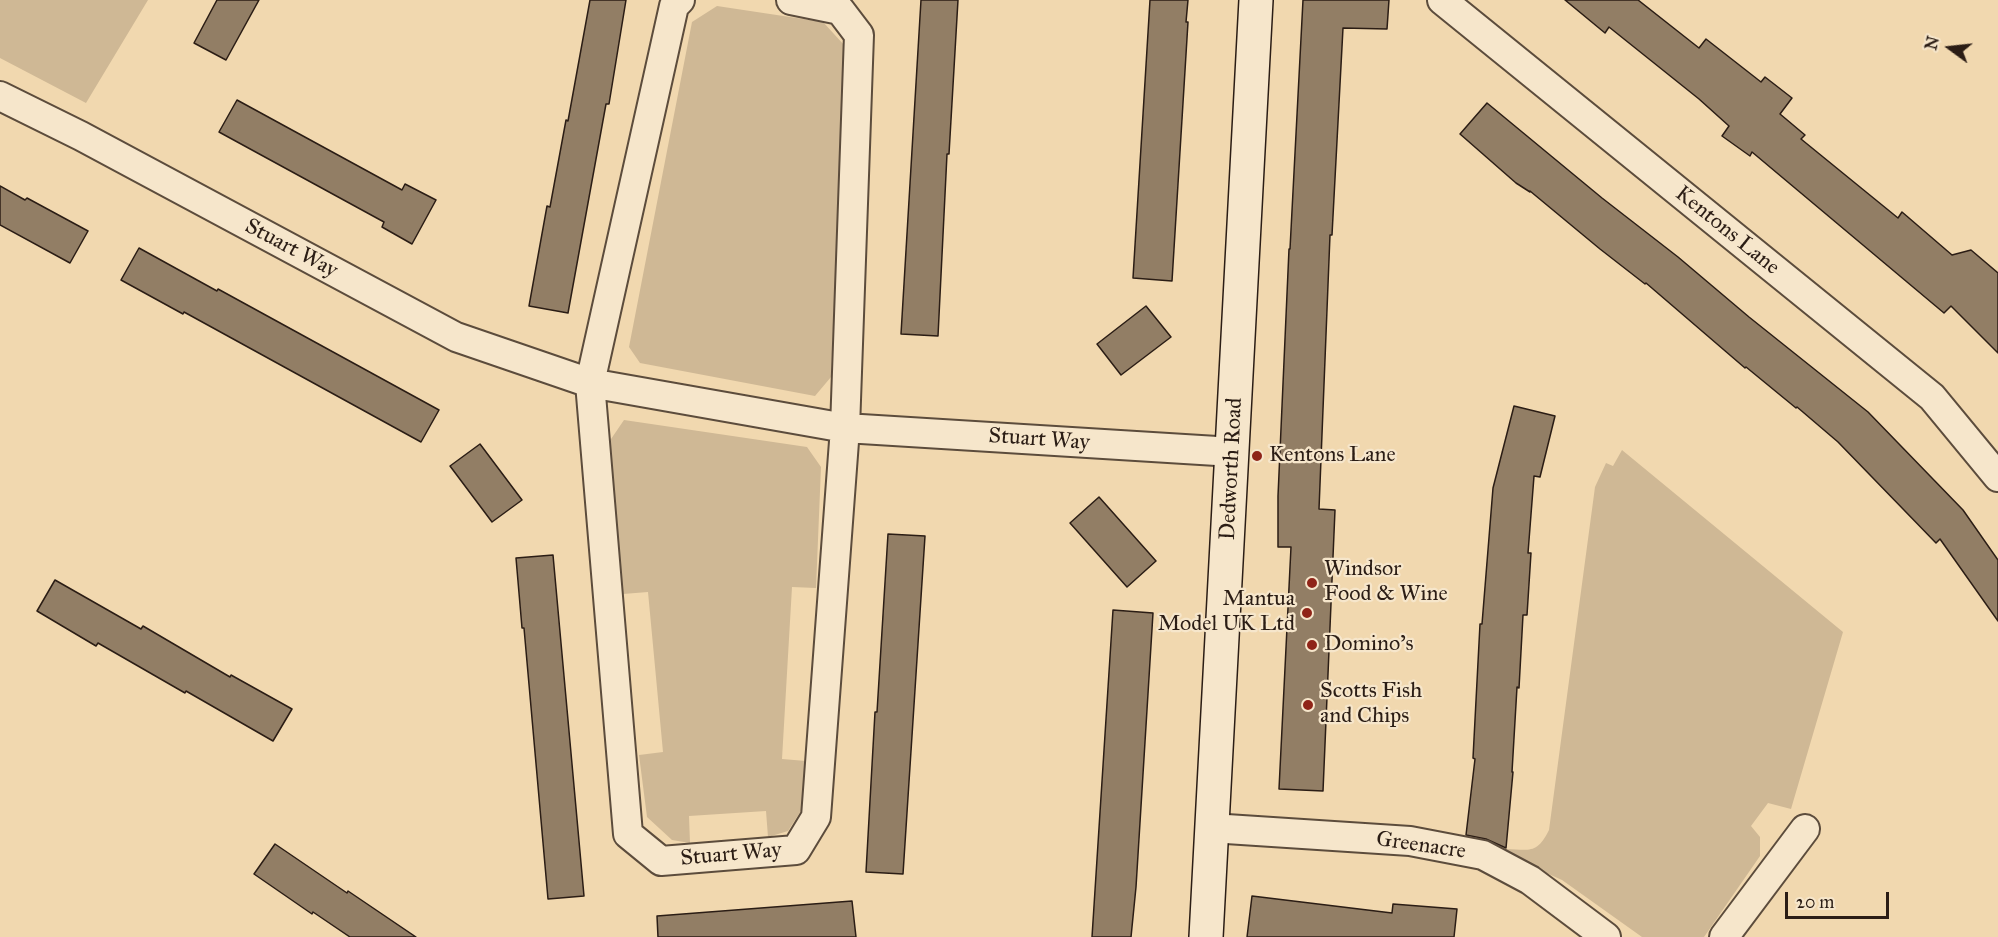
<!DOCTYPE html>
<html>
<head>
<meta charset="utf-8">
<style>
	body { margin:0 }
	#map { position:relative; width:1998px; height:937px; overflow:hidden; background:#f1d8af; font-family:"IM FELL Great Primer",serif }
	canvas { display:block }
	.north { position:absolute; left:1920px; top:18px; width:60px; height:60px; -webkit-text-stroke:4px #f6e6cb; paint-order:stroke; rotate:285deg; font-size:16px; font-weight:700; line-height:24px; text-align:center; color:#2b1d15 }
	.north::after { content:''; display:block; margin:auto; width:21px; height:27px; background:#2b1d15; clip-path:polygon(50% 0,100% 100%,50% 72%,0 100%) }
	.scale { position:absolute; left:1785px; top:892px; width:104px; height:27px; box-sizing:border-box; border:3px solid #2b1d15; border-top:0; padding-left:8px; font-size:18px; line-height:21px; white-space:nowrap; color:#2b1d15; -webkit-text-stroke:4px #f6e6cb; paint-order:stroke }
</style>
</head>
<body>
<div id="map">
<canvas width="1998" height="937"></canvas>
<div class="north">N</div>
<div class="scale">20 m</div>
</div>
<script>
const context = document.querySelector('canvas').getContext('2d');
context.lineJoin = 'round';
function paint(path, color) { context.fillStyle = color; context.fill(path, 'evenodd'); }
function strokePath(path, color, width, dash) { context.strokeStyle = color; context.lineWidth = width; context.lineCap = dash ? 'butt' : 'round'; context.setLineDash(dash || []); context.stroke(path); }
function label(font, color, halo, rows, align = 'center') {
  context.font = font + ' "IM FELL Great Primer",serif'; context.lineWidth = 4.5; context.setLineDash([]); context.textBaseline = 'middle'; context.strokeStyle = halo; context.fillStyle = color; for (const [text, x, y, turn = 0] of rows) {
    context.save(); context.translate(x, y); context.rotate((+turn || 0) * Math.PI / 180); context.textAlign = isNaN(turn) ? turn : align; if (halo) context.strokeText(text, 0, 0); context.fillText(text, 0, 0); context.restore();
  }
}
const green = new Path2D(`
	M 0,0 L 148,0 L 86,103 L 0,58 Z
	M 717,6 L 823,22 L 845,46 L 831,377 L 815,396 L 640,363 L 629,347 L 692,22 Z
	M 624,420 L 807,447 L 821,467 L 816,588 L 792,587 L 782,759 L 806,761 L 804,806 L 788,831 L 768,837 L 766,811 L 689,816 L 690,843 L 672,840 L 647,817 L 639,755 L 663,752 L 648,592 L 623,594 L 609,442 Z
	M 1622,450 L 1843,632 L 1791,809 L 1768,803 L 1751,826 L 1760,837 L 1760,856 L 1704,937 L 1642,937 L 1562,880 L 1504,854 L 1506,849 C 1530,850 1537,854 1549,830 L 1595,487 L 1606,463 L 1613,466 Z`);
const building = new Path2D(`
	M 217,0 L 259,0 L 226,60 L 194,43 Z
	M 590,0 L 626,0 L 609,104 L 606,104 L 568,313 L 529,306 L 547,206 L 550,207 L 566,120 L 568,121 Z
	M 921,0 L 958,0 L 949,154 L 947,154 L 938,336 L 901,334 Z
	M 1150,0 L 1188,0 L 1186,22 L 1188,22 L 1172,281 L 1133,278 Z
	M 1303,0 L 1389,0 L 1387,29 L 1343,28 L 1332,235 L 1330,235 L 1319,509 L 1335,510 L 1323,791 L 1279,789 L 1291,547 L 1278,547 L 1278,496 L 1289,249 L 1290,249 Z
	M 1565,0 L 1638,0 L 1699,48 L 1706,39 L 1761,82 L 1765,77 L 1792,98 L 1780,114 L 1805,135 L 1801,139 L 1898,218 L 1902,212 L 1952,255 L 1971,250 L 1998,273 L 1998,353 L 1951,306 L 1944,313 L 1752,152 L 1750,156 L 1722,136 L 1729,126 L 1699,99 L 1609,27 L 1605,33 Z
	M 237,100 L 402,190 L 405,184 L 436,200 L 412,244 L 382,227 L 384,222 L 219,132 Z
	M 1487,103 L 1602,198 L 1678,257 L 1749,317 L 1868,412 L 1963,510 L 1998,560 L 1998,621 L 1940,539 L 1936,543 L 1838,442 L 1797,407 L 1796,408 L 1746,367 L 1745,368 L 1646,283 L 1645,284 L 1600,249 L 1530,191 L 1530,192 L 1516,183 L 1460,134 Z
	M 0,186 L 25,200 L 27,198 L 88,231 L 70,263 L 0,225 Z
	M 139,248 L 217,291 L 218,289 L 439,410 L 421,442 L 184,312 L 183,314 L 121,280 Z
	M 1146,306 L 1171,337 L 1121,375 L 1097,344 Z
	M 1514,406 L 1555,416 L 1540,477 L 1534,476 L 1528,553 L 1531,553 L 1527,615 L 1523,615 L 1519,688 L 1517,687 L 1512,772 L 1513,772 L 1506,848 L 1486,839 L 1466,835 L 1475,759 L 1473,758 L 1480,624 L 1482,624 L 1493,488 Z
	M 480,444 L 522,500 L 492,522 L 450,466 Z
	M 1099,497 L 1156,561 L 1127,587 L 1070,523 Z
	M 888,534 L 925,536 L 903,874 L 866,872 L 875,712 L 877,712 Z
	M 553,555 L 584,896 L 548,899 L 524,628 L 522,628 L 516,558 Z
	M 55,580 L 141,629 L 143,626 L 230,677 L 231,675 L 292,709 L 273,741 L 186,691 L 185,693 L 98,643 L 96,646 L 37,611 Z
	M 1113,610 L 1153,613 L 1136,887 L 1131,937 L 1092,937 Z
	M 275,844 L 347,893 L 348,891 L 416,937 L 350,937 L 313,912 L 312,914 L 254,874 Z
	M 1252,896 L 1392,913 L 1393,904 L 1457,909 L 1454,937 L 1247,937 Z
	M 852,901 L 856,937 L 658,937 L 657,916 Z`);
const minor = new Path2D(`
	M 680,0 L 674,6 L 590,383 L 628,834 L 661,861 L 796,850 L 816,817 L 845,428 L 859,35 L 840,10 L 791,0
	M 1442,0 L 1932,397 L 1998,477
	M 0,96 L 81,136 L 456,337 L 590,383 L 845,428 L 1233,452
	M 1211,828 L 1410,841 L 1483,855 L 1530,880 L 1606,937
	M 1724,937 L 1805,829`);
const secondary = new Path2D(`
	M 1206,937 L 1256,0`);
const markers = [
	[1257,456,6,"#8f2418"],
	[1312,583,6,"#8f2418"],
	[1307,613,6,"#8f2418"],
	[1312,645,6,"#8f2418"],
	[1308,705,6,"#8f2418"]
];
const streetNames = [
	["Kentons Lane",1727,231,39],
	["Stuart Way",291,249,28],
	["Stuart Way",1039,440,4],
	["Dedworth Road",1232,469,-87],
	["Greenacre",1421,846,8],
	["Stuart Way",731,855,-5]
];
const poiNames = [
	["Kentons Lane",1269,456],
	["Windsor",1324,570],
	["Food & Wine",1324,595],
	["Mantua",1295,600,"right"],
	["Model UK Ltd",1295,625,"right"],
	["Domino's",1324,645],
	["Scotts Fish",1320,692],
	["and Chips",1320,717]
];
paint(green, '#cfb895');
paint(building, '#927e65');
strokePath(building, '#2b1d15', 1.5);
strokePath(minor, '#5c4c3c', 32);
strokePath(secondary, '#2b1d15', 36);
strokePath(minor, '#f6e6cb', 28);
strokePath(secondary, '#f6e6cb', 33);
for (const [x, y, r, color] of markers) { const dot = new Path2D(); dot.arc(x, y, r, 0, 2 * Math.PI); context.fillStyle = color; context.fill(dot); strokePath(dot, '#f6e6cb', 2); }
label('22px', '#2b1d15', '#f6e6cb', streetNames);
label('22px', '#2b1d15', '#f6e6cb', poiNames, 'left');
</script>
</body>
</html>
